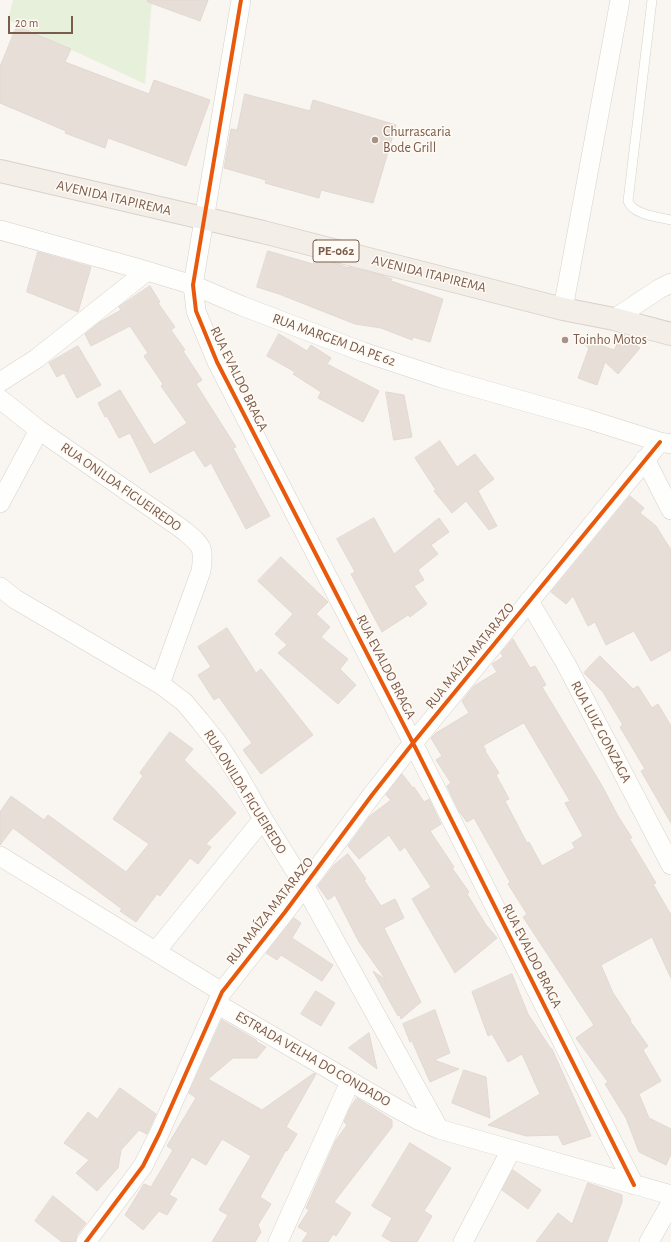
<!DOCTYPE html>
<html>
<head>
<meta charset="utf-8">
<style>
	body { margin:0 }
	#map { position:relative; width:671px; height:1242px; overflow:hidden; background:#f9f5f0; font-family:"Alegreya Sans",sans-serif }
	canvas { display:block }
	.scale { position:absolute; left:8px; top:16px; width:65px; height:18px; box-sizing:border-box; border:2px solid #7a5c4d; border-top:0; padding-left:5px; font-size:12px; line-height:14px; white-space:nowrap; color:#7a5c4d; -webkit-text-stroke:3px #fffaf3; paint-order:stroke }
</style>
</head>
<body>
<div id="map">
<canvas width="671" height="1242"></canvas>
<div class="scale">20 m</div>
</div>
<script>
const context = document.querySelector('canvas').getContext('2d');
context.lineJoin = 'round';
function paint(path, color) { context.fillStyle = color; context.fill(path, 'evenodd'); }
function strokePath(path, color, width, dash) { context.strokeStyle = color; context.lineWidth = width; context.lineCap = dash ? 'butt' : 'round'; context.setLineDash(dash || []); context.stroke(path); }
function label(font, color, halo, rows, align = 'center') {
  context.font = font + ' "Alegreya Sans",sans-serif'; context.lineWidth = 3; context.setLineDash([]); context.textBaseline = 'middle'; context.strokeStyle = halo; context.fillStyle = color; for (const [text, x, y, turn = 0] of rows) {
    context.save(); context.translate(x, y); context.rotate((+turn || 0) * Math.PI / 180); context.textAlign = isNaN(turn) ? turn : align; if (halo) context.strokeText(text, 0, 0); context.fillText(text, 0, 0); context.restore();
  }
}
const green = new Path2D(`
	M 13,0 L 152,0 L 145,84 L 8,20 Z`);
const building = new Path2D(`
	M 148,0 L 208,0 L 200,21 L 148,2 Z
	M 17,26 L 71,49 L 65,62 L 149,94 L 154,80 L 210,100 L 186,166 L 108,138 L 105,148 L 65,133 L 66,131 L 0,103 L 0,67 Z
	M 245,94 L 310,111 L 313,100 L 396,125 L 373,203 L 321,190 L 319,198 L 265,183 L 266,180 L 224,168 L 231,129 L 237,130 Z
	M 268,251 L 313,264 L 315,258 L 335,263 L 348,268 L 348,267 L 381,275 L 392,279 L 391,281 L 443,299 L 430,342 L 413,337 L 412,340 L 381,328 L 355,324 L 279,294 L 257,287 Z
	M 38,252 L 91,267 L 78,312 L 27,292 Z
	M 150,286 L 160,302 L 158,303 L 175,327 L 171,330 L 185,350 L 183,351 L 202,380 L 196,384 L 236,447 L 233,448 L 270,516 L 246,529 L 211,463 L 205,467 L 194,450 L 150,473 L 130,433 L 119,438 L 107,416 L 105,417 L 98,403 L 120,390 L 154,445 L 187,423 L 161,386 L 163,384 L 144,356 L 148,353 L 130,326 L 91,346 L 85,334 L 100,322 L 121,310 L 119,307 Z
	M 279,334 L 307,351 L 311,345 L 331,358 L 327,364 L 379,391 L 363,422 L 318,398 L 321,392 L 293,374 L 295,372 L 267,356 Z
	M 622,334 L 624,335 L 640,348 L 618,374 L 605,362 L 597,385 L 578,378 L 589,348 L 578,338 L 578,337 L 614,350 Z
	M 78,346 L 101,385 L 77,398 L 64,373 L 57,377 L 49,363 Z
	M 386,392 L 404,395 L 412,437 L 394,440 Z
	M 440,441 L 457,467 L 475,454 L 494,479 L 478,491 L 497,526 L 489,530 L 466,501 L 452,513 L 434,491 L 436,490 L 415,458 Z
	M 630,496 L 644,508 L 640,513 L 656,526 L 671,550 L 671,650 L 651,661 L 634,631 L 606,645 L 595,622 L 588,626 L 573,596 L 566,604 L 551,592 Z
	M 374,518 L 394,554 L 439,518 L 449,532 L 431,545 L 438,554 L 418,570 L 424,580 L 414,586 L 427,604 L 410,617 L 408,615 L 382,632 L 351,574 L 355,572 L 337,539 Z
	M 281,557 L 328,602 L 316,614 L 330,627 L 321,637 L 348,659 L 340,669 L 356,685 L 338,704 L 278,653 L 287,645 L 275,634 L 293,614 L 258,581 Z
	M 227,628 L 256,673 L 261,669 L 313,735 L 261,774 L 243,750 L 252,743 L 219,697 L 214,700 L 198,675 L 211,667 L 198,647 Z
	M 513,639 L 530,668 L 535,666 L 546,685 L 542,687 L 601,784 L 618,816 L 632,838 L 629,838 L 656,883 L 653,884 L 671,915 L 671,978 L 652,937 L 601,965 L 613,993 L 631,1020 L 630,1021 L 648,1046 L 643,1050 L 661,1081 L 639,1094 L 649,1118 L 671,1129 L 671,1154 L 666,1165 L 639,1152 L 626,1118 L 605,1084 L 608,1082 L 576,1038 L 594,1025 L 523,917 L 527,914 L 508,884 L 510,882 L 474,818 L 467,822 L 459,811 L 447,786 L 451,783 L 436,760 L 442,756 L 431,738 L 436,733 L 469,713 L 462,701 L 474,686 L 497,672 L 492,664 L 503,657 L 501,653 ZM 524,723 L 570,801 L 565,803 L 583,836 L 572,843 L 575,848 L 542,866 L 529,842 L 527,843 L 505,801 L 509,799 L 496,775 L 499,773 L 485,751 L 486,750 L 483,746 Z
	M 600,656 L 633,689 L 638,686 L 652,708 L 658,704 L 671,726 L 671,823 L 641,771 L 645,769 L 620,727 L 623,725 L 603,692 L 584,673 Z
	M 170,732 L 193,749 L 184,760 L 213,788 L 236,813 L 206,844 L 211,847 L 198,864 L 190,858 L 160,896 L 157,894 L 136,922 L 120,911 L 122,909 L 13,828 L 0,845 L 0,812 L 11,796 L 44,820 L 48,815 L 126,872 L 149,844 L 113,819 L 143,776 L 140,773 Z
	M 402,774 L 413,788 L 414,787 L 424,802 L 429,799 L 441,824 L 430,831 L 454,867 L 452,868 L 469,892 L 467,894 L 486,925 L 497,938 L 455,973 L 412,899 L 431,887 L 405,847 L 400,851 L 389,835 L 359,859 L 348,846 L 370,816 L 391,800 L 386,795 Z
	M 348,854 L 366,879 L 364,880 L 381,906 L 395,899 L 404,918 L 384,928 L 421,1002 L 401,1019 L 400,1015 L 398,1016 L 373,971 L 386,980 L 359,942 L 335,895 L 328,900 L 318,886 L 334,865 Z
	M 294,918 L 301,923 L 292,938 L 333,965 L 322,981 L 281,955 L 277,960 L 266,953 Z
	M 512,974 L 528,1014 L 551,1049 L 552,1049 L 591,1136 L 563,1145 L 558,1135 L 526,1136 L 488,1125 L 540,1094 L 522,1054 L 508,1062 L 492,1034 L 488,1036 L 472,992 Z
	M 316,991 L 335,1003 L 321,1026 L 301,1014 Z
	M 435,1010 L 450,1053 L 434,1060 L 459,1069 L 430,1082 L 412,1041 L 410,1042 L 403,1024 Z
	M 222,1020 L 256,1040 L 257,1042 L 266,1047 L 257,1058 L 233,1058 L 208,1079 L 262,1110 L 314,1073 L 316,1074 L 286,1127 L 297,1134 L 287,1151 L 286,1150 L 260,1197 L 271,1204 L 258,1225 L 261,1232 L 255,1242 L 212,1242 L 228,1215 L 219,1210 L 251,1156 L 222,1139 L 206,1165 L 192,1157 L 169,1195 L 177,1199 L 167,1215 L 159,1211 L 143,1230 L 125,1215 L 144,1184 L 151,1187 L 173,1150 L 167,1146 L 196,1098 L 189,1093 Z
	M 369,1033 L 377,1069 L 349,1048 Z
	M 464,1070 L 486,1077 L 490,1118 L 452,1103 Z
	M 120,1088 L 156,1114 L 147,1134 L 139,1130 L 121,1150 L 118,1168 L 97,1191 L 76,1173 L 89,1160 L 64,1143 L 88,1112 L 97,1119 Z
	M 357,1098 L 392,1120 L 392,1127 L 334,1202 L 351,1213 L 336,1236 L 333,1234 L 328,1242 L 302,1242 L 308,1233 L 298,1227 L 309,1210 L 306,1208 L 336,1140 L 347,1125 L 344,1122 L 350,1108 Z
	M 410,1143 L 451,1168 L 424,1211 L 432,1216 L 417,1242 L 392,1242 L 382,1236 L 392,1218 L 372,1206 Z
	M 513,1170 L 541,1190 L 528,1209 L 502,1190 Z
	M 588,1183 L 622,1195 L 622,1202 L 607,1242 L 536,1242 L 558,1213 L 572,1224 Z
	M 53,1196 L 86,1223 L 77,1235 L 75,1242 L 62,1242 L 35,1221 Z`);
const service = new Path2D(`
	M 652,0 L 628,201 C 633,215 659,217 671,220`);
const minor = new Path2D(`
	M 241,0 L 193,285 L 196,311 L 217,362 L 413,743 L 634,1185
	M 0,230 L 147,271 L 193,285 L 242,306 L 363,352 L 442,378 L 587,419 L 660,442 L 671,444
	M 563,309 L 620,0
	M 614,319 L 659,289 L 671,283
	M 0,382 L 36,359 L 147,271
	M 0,399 L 39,430 L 182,529 C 201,545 205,546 201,571 L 160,684 L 184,702 L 200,721 L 216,741 L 238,775 L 263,819 L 304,885 L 439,1129
	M 645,459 L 671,510
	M 0,503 L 39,430
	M 0,587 L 15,599 L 160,684
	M 529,601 L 566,664 L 671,865
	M 0,856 L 222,992
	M 156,951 L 263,819
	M 217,1004 L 396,1108 L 418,1120 L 439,1129 L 671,1195
	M 86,1242 L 143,1166 L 159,1134 L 222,992 L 285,912 L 372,795 L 413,743 L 660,442
	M 278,1242 L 350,1082
	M 463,1242 L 511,1150
	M 649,1242 L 671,1203`);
const primary = new Path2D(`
	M 0,171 L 263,232 L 563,309 L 614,319 L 671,334`);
const cycleway = new Path2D(`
	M 241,0 L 193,285 L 196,311 L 217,362 L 413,743 L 634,1185
	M 86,1242 L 143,1166 L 159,1134 L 222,992 L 285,912 L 372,795 L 413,743 L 660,442`);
const markers = [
	[375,140,4,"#a69286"],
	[565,340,4,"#a69286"]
];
const shields = [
	[336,251,46]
];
const shieldNames = [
	["PE-062",336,251]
];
const poiNames = [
	["Churrascaria",383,132],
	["Bode Grill",383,148],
	["Toinho Motos",573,340]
];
const streetNames = [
	["AVENIDA ITAPIREMA",114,198,13],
	["AVENIDA ITAPIREMA",429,274,14],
	["RUA MARGEM DA PE 62",334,340,20],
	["RUA EVALDO BRAGA",239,379,64],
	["RUA ONILDA FIGUEIREDO",121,487,35],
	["RUA MAÍZA MATARAZO",470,656,-51],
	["RUA EVALDO BRAGA",386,667,63],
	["RUA LUIZ GONZAGA",601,732,62],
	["RUA ONILDA FIGUEIREDO",245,792,58],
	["RUA MAÍZA MATARAZO",270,911,-52],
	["RUA EVALDO BRAGA",532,956,63],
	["ESTRADA VELHA DO CONDADO",313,1059,30]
];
paint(green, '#e7f0db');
paint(building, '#e6ded7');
strokePath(building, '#e2d8d2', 1);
strokePath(service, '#d7d1cb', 10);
strokePath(minor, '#d7d1cb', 20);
strokePath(primary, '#dad1cc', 24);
strokePath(service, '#fefefd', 9);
strokePath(minor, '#fefefd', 19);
strokePath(primary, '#f3eee8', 22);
strokePath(cycleway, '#e8590c', 4);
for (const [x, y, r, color] of markers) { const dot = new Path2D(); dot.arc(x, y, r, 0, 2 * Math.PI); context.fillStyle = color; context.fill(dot); strokePath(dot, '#fffaf3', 1.5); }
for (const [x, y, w] of shields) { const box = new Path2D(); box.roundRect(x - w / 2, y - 11, w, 22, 3); context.fillStyle = '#fffaf3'; context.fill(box); strokePath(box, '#7a5c4d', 1); }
label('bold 13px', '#7a5c4d', null, shieldNames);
label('14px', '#7a5c4d', '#fffaf3', poiNames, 'left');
label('14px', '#7a5c4d', '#fffaf3', streetNames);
</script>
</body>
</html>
